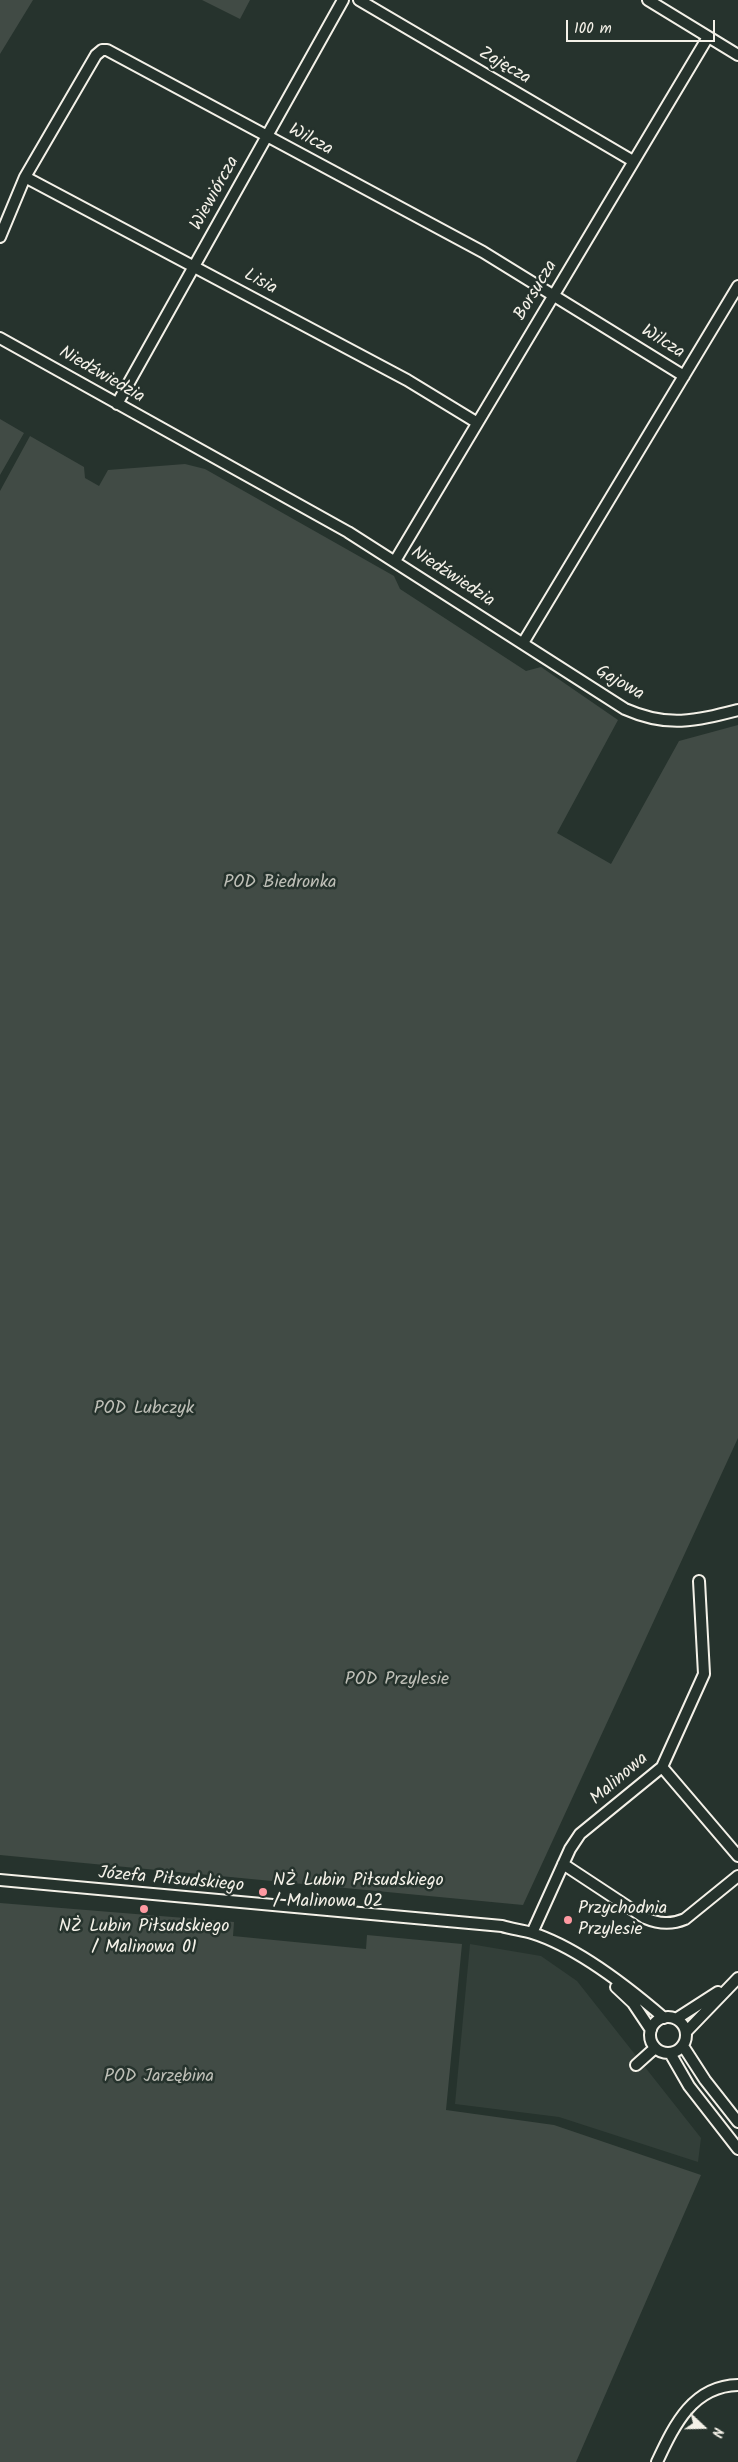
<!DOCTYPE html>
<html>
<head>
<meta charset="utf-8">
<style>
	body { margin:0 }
	#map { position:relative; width:738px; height:2462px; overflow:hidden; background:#26332d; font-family:Kalam,sans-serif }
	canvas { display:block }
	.north { position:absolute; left:678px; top:2402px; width:50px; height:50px; -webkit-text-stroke:4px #26332d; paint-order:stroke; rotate:111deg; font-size:14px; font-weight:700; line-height:20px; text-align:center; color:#f4f1e8 }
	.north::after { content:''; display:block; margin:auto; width:18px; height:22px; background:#f4f1e8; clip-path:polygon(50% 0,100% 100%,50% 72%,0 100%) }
	.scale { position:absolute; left:566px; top:20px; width:149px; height:22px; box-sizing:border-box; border:2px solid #f4f1e8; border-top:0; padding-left:6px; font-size:15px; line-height:18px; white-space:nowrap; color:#f4f1e8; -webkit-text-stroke:4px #26332d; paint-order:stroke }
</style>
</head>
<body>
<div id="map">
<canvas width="738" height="2462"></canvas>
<div class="north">N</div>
<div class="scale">100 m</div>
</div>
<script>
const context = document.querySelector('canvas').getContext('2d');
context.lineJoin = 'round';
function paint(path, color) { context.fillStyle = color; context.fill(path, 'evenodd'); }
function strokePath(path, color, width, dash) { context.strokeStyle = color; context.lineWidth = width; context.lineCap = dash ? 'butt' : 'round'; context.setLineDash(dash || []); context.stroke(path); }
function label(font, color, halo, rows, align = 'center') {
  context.font = font + ' Kalam,sans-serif'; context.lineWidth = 5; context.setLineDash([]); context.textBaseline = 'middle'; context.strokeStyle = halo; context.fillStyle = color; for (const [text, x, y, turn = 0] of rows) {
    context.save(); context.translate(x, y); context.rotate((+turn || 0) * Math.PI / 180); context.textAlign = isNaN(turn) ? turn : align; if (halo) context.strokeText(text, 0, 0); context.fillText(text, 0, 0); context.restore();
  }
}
const built = new Path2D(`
	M 470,1944 L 541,1956 L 577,1981 L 701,2138 L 698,2162 L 559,2117 L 455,2104 Z`);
const green = new Path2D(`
	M 0,0 L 33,0 L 0,54 Z
	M 202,0 L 250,0 L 240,19 Z
	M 0,419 L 24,433 L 0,475 Z
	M 30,436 L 84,467 L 85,478 L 99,486 L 108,470 L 185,464 L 205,469 L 394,576 L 400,589 L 526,671 L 541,667 L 618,720 L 557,833 L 611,864 L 679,741 L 738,725 L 738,1438 L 523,1905 L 0,1855 L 0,491 Z
	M 0,1903 L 234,1922 L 233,1936 L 366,1949 L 367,1935 L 462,1944 L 446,2110 L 554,2125 L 701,2175 L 576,2462 L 0,2462 Z`);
const minor = new Path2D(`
	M 359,0 L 633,161
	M 648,0 L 738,55
	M 25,177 L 407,380 L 476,422
	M 0,237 L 25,177 L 96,55 L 102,50 L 107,50 L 483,252 L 684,376
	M 0,338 L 348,532 L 625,709 C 668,728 695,721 738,710
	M 117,404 L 343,0
	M 395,561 L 708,37
	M 523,643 L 738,286
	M 662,1767 L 738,1856
	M 563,1864 L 645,1918 C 659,1924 671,1925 685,1919 L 738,1876
	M 0,1880 L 502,1926 C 511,1929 522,1930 532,1933 C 577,1947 628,1987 664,2018
	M 532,1933 L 570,1849 L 580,1834 L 662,1767 L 704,1674 L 699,1581
	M 616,1987 L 633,2003 L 651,2030
	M650 2035a18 18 0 1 1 36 0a18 18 0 1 1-36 0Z
	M 676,2019 L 718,1992
	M 686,2032 L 738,1978
	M 683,2046 L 705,2080 L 738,2122
	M 670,2053 L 689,2086 L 738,2149
	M 636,2065 L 655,2048
	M 657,2462 C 674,2426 692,2386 738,2385`);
const markers = [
	[263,1892,5,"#ff9aa2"],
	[144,1909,5,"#ff9aa2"],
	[568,1920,5,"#ff9aa2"]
];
const streetNames = [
	["Zajęcza",504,67,30],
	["Wilcza",310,141,28],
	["Wiewiórcza",216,194,-61],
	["Lisia",260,283,28],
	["Borsucza",537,291,-59],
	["Wilcza",662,343,32],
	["Niedźwiedzia",101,376,30],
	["Niedźwiedzia",452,578,33],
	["Gajowa",619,684,30],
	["Malinowa",620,1780,-41],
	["Józefa Piłsudskiego",171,1881,5]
];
const parkNames = [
	["POD Biedronka",280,884],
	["POD Lubczyk",144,1410],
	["POD Przylesie",397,1681],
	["POD Jarzębina",159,2078]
];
const poiNames = [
	["NŻ Lubin Piłsudskiego",273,1882],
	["/ Malinowa 02",273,1903],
	["Przychodnia",578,1910],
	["Przylesie",578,1931],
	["NŻ Lubin Piłsudskiego",144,1928,"center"],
	["/ Malinowa 01",144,1949,"center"]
];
paint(built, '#333f39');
paint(green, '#414b45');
strokePath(minor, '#f4f1e8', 14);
strokePath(minor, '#26332d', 10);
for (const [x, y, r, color] of markers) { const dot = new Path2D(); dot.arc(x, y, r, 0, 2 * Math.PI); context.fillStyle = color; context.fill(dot); strokePath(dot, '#26332d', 2); }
label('18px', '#f4f1e8', '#26332d', streetNames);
label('18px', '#bebfb7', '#26332d', parkNames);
label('18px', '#f4f1e8', '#26332d', poiNames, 'left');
</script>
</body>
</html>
